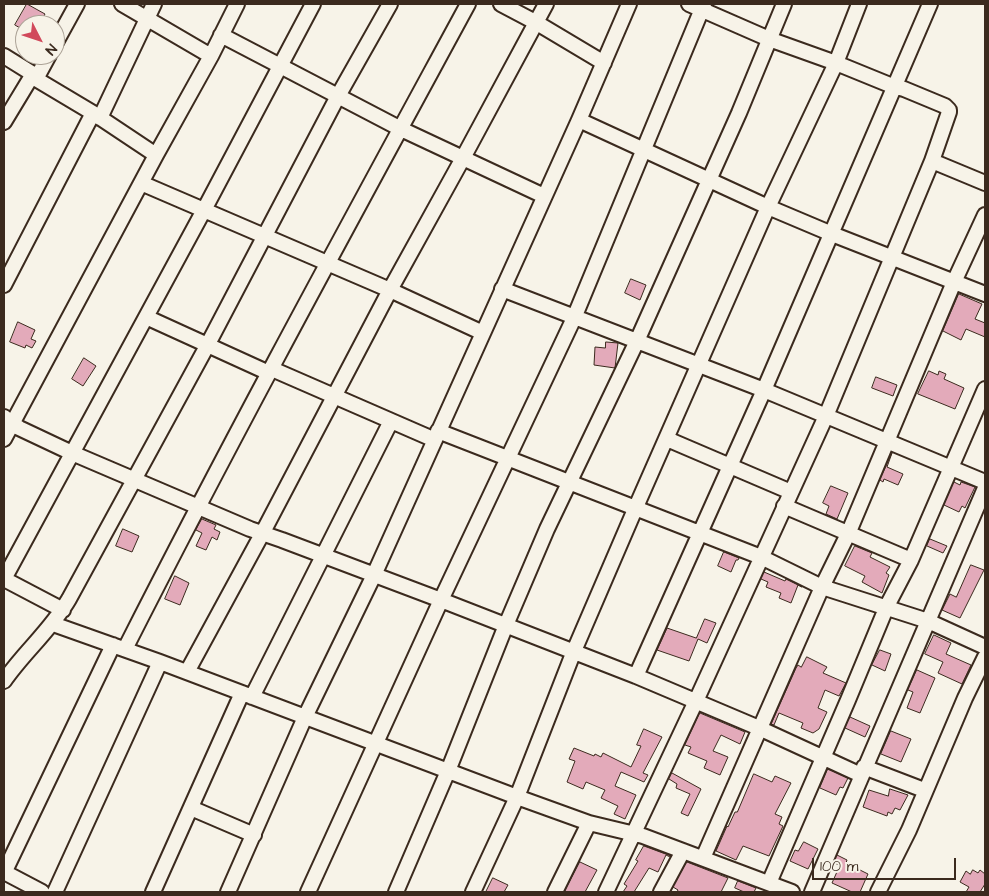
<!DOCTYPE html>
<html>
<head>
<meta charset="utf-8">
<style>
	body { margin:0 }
	#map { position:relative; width:989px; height:896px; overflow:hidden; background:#f7f3e8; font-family:"Architects Daughter",sans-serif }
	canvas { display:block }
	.frame { position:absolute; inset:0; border:5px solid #3b2a1e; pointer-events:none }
	.north { position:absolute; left:15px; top:15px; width:50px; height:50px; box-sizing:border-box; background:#f7f3e8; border:1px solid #aca397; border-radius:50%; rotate:131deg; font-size:14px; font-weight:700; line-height:20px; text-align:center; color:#3b2a1e }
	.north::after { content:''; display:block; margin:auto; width:18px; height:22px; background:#d1495b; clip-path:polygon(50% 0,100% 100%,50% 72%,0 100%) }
	.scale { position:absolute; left:812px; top:858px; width:144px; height:22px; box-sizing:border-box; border:2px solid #3b2a1e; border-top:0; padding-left:6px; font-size:15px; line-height:18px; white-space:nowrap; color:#3b2a1e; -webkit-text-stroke:4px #f7f3e8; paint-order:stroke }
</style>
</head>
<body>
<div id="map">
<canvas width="989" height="896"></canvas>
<div class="frame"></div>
<div class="north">N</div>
<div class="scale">100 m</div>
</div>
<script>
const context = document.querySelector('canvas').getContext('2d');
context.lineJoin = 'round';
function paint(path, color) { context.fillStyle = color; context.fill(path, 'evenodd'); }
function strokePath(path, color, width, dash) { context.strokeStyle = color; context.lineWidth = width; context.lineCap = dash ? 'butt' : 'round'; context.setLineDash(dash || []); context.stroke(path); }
const building = new Path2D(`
	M 27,4 L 45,14 L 39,25 L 25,25 L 25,31 L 15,25 Z
	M 631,279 L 646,285 L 640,300 L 625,293 Z
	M 959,294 L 982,304 L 975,319 L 985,323 L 985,337 L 966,329 L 961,340 L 943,331 Z
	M 18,322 L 35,330 L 31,339 L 36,341 L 32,348 L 26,345 L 25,348 L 10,342 Z
	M 606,342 L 618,343 L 615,368 L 594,365 L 595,347 L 605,348 Z
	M 84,358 L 96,366 L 83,386 L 72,379 Z
	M 929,371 L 938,375 L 939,371 L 946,374 L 944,379 L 964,388 L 955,409 L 918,394 Z
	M 876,377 L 897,385 L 893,396 L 872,388 Z
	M 892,453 L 887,467 L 903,474 L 898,485 L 884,479 L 883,482 L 880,480 Z
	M 954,482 L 960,485 L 961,482 L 975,487 L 965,508 L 962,506 L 959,512 L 944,505 Z
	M 831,486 L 848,493 L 837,519 L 826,514 L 829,506 L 823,503 Z
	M 202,519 L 216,525 L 214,529 L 220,532 L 217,540 L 212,537 L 206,550 L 196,546 L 202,533 L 196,530 Z
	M 123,529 L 139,536 L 132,552 L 116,546 Z
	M 930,539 L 947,546 L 943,553 L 927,546 Z
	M 855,546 L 872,553 L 870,557 L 890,567 L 886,573 L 889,575 L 882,593 L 862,582 L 865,576 L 845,566 Z
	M 724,552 L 739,558 L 738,560 L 736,560 L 731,572 L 718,566 Z
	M 971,565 L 984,570 L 960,618 L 942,610 L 950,594 L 956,597 Z
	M 764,572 L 785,581 L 786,579 L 802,587 L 798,585 L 791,603 L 779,598 L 781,593 L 766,587 L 768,582 L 761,579 Z
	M 175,576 L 189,583 L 180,605 L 165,599 Z
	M 705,619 L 716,623 L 707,643 L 698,639 L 689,661 L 657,650 L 667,628 L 696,638 Z
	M 934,635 L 951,643 L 946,654 L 971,665 L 962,684 L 938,673 L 943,662 L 925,654 Z
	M 880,650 L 891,654 L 885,671 L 872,665 Z
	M 807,657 L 827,667 L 823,673 L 846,683 L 839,696 L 825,690 L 818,708 L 827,712 L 819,729 L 813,733 L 801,728 L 803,723 L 779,713 L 774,725 L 771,724 L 796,668 L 798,665 L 801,667 Z
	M 917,670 L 935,678 L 920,713 L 907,708 L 913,692 L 908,690 Z
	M 700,713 L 745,732 L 740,744 L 721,735 L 713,751 L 728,757 L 720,775 L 704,768 L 707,761 L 688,753 L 691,747 L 685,745 Z
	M 850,717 L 870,726 L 865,737 L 845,728 Z
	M 644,729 L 662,737 L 643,773 L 648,775 L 644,782 L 621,772 L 615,786 L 636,795 L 625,819 L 614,814 L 618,806 L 601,798 L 605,790 L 586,782 L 583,789 L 567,782 L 575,761 L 569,759 L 574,748 L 594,756 L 595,754 L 601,757 L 603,753 L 631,767 L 641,746 L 637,745 Z
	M 891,731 L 911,739 L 901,762 L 881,754 Z
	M 828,769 L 848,778 L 843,788 L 840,787 L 836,795 L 820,788 Z
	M 672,773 L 701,789 L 688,816 L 681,813 L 690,794 L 676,788 L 677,784 L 669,779 Z
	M 754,774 L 772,782 L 775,776 L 791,783 L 775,814 L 782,817 L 779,824 L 783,826 L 769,856 L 743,846 L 736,860 L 716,851 L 727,826 L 728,827 L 735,812 L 737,812 Z
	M 890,789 L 908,795 L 900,810 L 895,808 L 892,814 L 888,812 L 887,816 L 863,807 L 869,790 L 888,796 Z
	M 804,842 L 818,849 L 808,869 L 790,861 L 795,850 L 798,851 Z
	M 644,846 L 671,856 L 670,857 L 666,855 L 658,872 L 649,868 L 634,892 L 623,892 L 627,886 L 624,884 L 638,861 L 636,860 Z
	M 837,855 L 847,860 L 846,863 L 868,874 L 860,892 L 852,892 L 832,883 L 840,865 L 834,863 Z
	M 580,862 L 597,870 L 585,892 L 567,892 L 565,891 Z
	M 687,862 L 728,878 L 721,892 L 677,892 L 678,890 L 673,887 Z
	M 973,870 L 978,873 L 980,870 L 985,874 L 985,884 L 980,892 L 966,892 L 969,887 L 960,882 L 966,871 L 970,874 Z
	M 493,878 L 508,885 L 504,892 L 486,892 Z
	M 738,881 L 756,888 L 754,892 L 744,892 L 735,888 Z`);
const minor = new Path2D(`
	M 122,4 L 211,56
	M 501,4 L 537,23 L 604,63
	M 221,35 L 401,129 L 544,196
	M 55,44 L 77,4
	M 4,56 L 33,74 L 36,79 L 93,113 L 156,155
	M 36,79 L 49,55
	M 100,118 L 154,4
	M 579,120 L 768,207 L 832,234 L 985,294
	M 4,122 L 33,74
	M 932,161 L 985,183
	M 141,183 L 390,290 L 483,333
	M 4,285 L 93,113
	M 502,289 L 764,390 L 985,482
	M 146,317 L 269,373
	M 272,369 L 435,440
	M 4,417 L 19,428 L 72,453 L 250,529 L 282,540 L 441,600 L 636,676 L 759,728 L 861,775
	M 438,431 L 761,557 L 822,587 L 928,621 L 985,647
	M 4,439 L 156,155 L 211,56 L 237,4
	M 667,439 L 791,492
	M 784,506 L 911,560
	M 4,579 L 204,210 L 313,4
	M 4,579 L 63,610
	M 53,624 L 160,662 L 517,797 L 589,823 L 643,836 L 792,892
	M 125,649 C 235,432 352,218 468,4
	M 187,672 L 262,534 L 390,290 L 463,158 L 546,4
	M 636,676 L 764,390 L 930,4
	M 4,681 C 24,652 51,630 69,599 L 207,346 L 338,96 L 390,4
	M 252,697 L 391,421
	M 864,767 L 924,790
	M 191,808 L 254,835
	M 703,858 L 822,587 L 848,534 L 954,282 L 985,215
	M 4,872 L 42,892
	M 4,873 L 113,645
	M 769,883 L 848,700 L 887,606 L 911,560 L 985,389
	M 55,892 L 160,662
	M 153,892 L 242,693
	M 228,892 L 305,717 L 374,575 L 579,120 L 629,4
	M 308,892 L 441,600 L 574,318 L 704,4
	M 396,892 L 448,771 L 506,625 L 547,529 L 637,341 L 739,113 L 784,4
	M 473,892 L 517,797 L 574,651 L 636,507 L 768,207 L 836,63 L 859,4
	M 555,892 L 589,823
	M 606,892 L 696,701 L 826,416 L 932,161 L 949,112 L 949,110 L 945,106 L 904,89 L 890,85 L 836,63 L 769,39 L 689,4
	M 661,892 L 683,851
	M 812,892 L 985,488
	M 878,892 L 909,830 L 965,698 L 985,657`);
paint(building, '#e3aaba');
strokePath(building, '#3b2a1e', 1);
strokePath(minor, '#3b2a1e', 18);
strokePath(minor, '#f7f3e8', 14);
</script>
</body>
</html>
